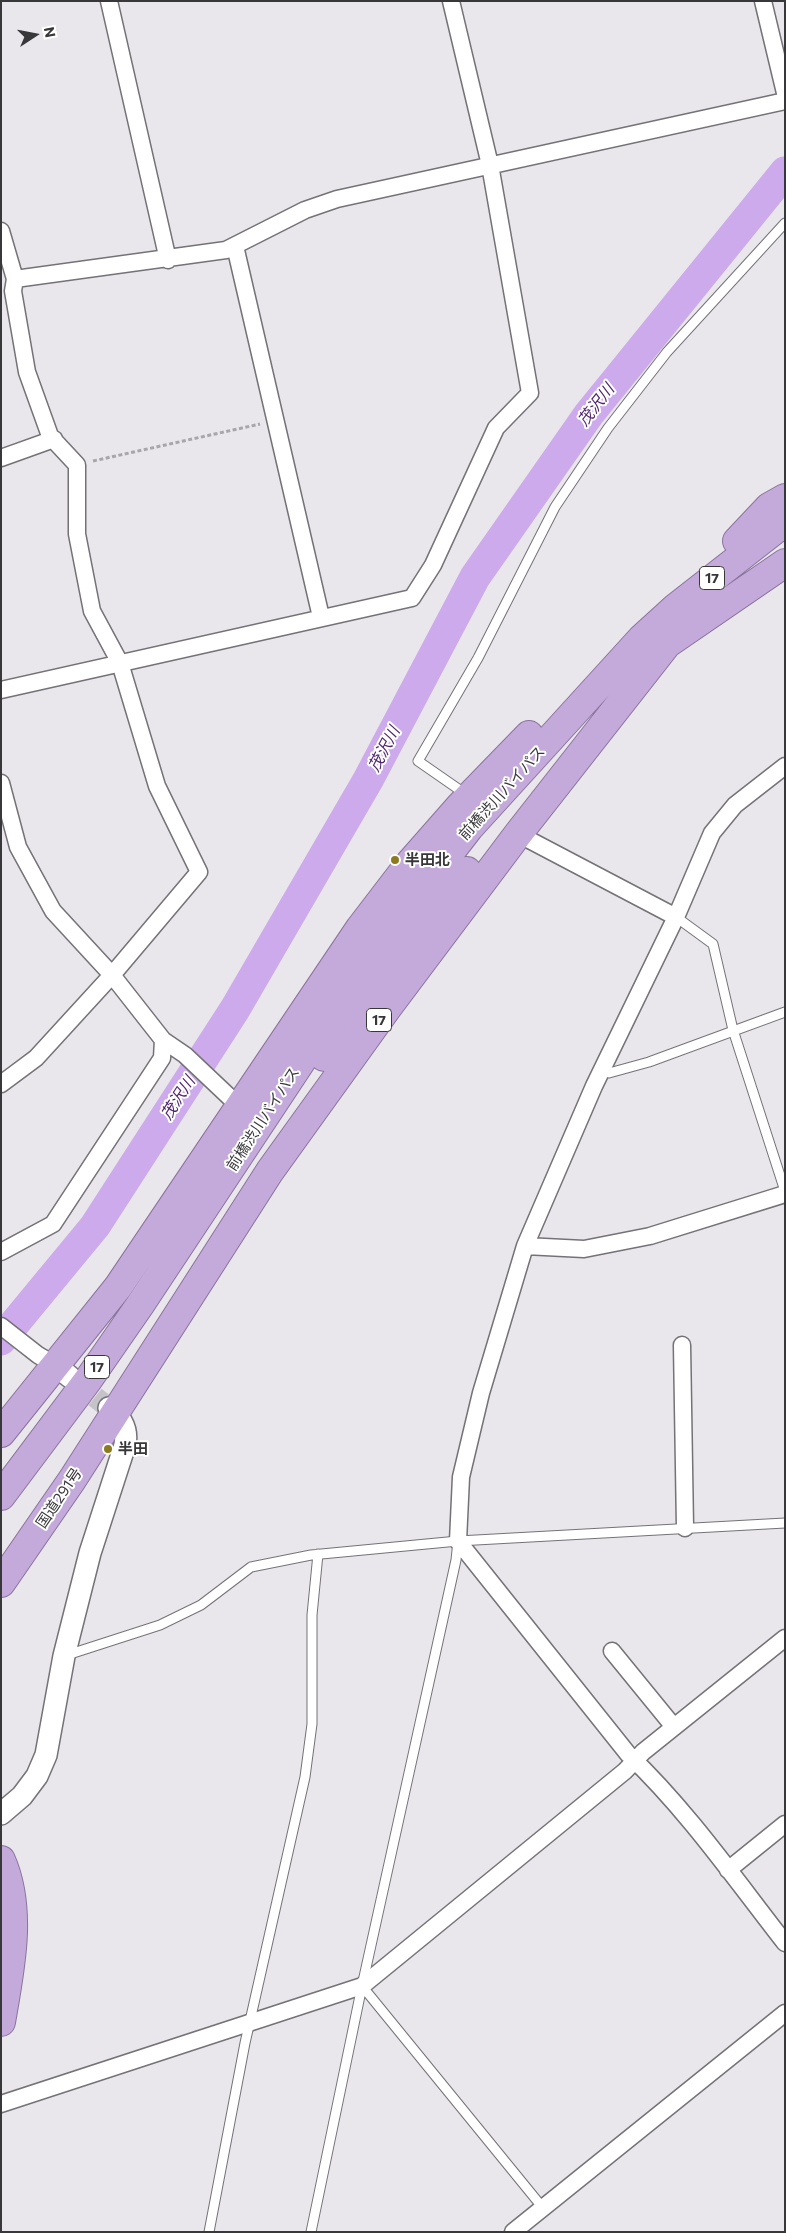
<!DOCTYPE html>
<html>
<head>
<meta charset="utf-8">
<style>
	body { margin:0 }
	#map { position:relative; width:786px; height:2233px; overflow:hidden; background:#e9e6ec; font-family:Commissioner,sans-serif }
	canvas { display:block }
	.frame { position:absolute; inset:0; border:2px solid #383739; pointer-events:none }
	.north { position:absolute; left:10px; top:10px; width:50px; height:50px; -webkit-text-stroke:4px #fff; paint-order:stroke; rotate:79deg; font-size:14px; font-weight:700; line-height:20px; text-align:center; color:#383739 }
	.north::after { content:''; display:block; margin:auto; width:18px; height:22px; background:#383739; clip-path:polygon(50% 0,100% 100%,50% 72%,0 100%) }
</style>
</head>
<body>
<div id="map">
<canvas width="786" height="2233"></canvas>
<div class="frame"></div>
<div class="north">N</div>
</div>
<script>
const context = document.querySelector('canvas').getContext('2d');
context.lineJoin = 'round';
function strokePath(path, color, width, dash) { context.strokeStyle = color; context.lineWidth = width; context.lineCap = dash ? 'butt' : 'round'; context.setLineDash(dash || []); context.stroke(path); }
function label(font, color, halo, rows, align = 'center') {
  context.font = font + ' Commissioner,"Noto Sans JP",sans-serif'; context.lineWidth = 4; context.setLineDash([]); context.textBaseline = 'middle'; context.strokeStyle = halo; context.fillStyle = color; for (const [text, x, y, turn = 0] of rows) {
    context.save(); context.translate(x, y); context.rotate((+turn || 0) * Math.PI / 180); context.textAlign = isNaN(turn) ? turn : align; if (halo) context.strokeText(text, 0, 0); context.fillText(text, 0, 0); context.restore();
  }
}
const river = new Path2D(`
	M 1,1340 L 95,1226 L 235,1009 L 368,780 L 475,577 L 589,414 L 785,172`);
const tertiaryTunnel = new Path2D(`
	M 70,1377 L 109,1408`);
const path = new Path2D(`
	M 93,461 L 260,424`);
const service = new Path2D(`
	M 467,795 L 418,761 L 478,658 L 555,507 L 608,428 L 667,352 L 785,223
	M 676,917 L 713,944 L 733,1030 L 785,1191
	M 601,1071 L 609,1073 L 649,1062 L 785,1012
	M 64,1656 L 160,1625 L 201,1605 L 251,1567 L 311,1555 L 458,1541 L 785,1523
	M 362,1986 L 543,2208
	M 209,2232 L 245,2043 L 305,1777 L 312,1724 L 312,1615 L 318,1554
	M 311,2232 L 362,1986 L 456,1560 L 458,1541`);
const minor = new Path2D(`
	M 109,1 L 168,260
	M 763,1 L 785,93
	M 1,231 L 15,279 L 13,291 L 27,372 L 50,436 L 77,465 L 77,534 L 92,611 L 120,663 L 157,786 L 199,872 L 112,975 L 36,1058 L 1,1084
	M 235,246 L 321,617
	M 15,279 L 226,250 L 305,210 L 337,199 L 785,101
	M 1,458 L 54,439
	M 1,690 L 412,598 L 433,565 L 496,428 L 530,393 L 490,165 L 451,1
	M 785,766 L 735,805 L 712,833 L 676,917 L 594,1086 L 525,1246 L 481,1393 L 461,1477 L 458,1541 L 628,1754 C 687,1810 735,1879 785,1943
	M 1,783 L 18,847 L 53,911 L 112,975 L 163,1040 L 162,1058 L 53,1224 L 1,1252
	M 518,834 L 676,917
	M 163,1040 L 185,1055 L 240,1107
	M 525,1246 L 584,1249 L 650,1236 L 785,1194
	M 1,1326 L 38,1355 L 55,1365
	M 682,1345 L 685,1528
	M 612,1651 L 674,1727
	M 728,1870 L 785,1824
	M 1,2104 L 362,1986 L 625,1771 L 643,1752 L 785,1638
	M 513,2232 L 785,2013`);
const tertiary = new Path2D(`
	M 55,1365 L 70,1377
	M 1,1814 L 22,1796 L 37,1776 L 46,1755 L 64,1656 L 90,1553 L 125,1445 C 128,1429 122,1418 109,1408`);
const trunk = new Path2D(`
	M 737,541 L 769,507 L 785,498
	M 656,657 L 667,644 L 785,563
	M 324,1057 L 401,954 L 467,871
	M 1,1433 L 118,1287 L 360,928 L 409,864 L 460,806 L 529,735
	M 1,1496 L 88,1380 L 140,1305 L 377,947 L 469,828 L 642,638 L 675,608 L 785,522
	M 1,1583 L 72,1480 L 270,1171 L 388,1007 L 518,834 L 667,644
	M 1,1860 C 23,1910 10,1970 1,2022`);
const markers = [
	[395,860,5,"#8b7a1f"],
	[108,1449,5,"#8b7a1f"]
];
const shields = [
	[712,578,25],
	[379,1020,25],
	[97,1367,25]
];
const shieldNames = [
	["17",712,578],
	["17",379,1020],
	["17",97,1367]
];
const streetNames = [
	["前橋渋川バイパス",502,793,-48],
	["前橋渋川バイパス",263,1119,-57],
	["国道291号",59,1498,-56]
];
const poiNames = [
	["半田北",405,860],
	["半田",118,1449]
];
const waterNames = [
	["茂沢川",596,405,-52],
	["茂沢川",384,749,-62],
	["茂沢川",178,1098,-57]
];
strokePath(river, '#ccaaeb', 31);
strokePath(tertiaryTunnel, '#c6c3c8', 21, [21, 11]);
strokePath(service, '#757277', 11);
strokePath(minor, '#757277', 19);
strokePath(tertiary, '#757277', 24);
strokePath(trunk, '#89749c', 30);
strokePath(path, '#a9a6ab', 3, [4, 2.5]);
strokePath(service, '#fff', 9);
strokePath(minor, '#fff', 16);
strokePath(tertiary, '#fff', 21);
strokePath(trunk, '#c4aadb', 28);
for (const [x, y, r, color] of markers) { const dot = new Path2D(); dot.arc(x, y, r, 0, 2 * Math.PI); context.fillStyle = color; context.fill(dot); strokePath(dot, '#fff', 2); }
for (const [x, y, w] of shields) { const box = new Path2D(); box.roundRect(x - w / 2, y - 11.5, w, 23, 4); context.fillStyle = '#fff'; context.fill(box); strokePath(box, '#383739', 1); }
label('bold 14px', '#383739', null, shieldNames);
label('15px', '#383739', '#fff', streetNames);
label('bold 15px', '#383739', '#fff', poiNames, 'left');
label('italic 16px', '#50246f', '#fff', waterNames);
</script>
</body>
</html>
